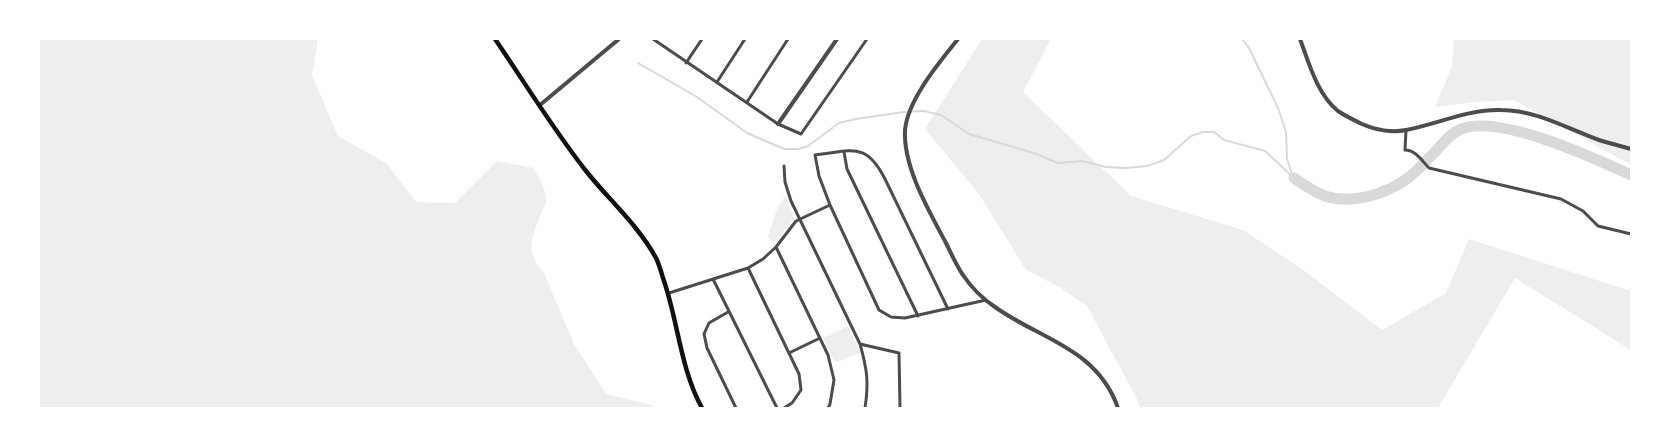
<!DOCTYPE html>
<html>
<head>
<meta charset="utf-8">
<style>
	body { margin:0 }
	#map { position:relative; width:1670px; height:447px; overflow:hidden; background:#fff; font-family:"Noto Sans",sans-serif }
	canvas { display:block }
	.frame { position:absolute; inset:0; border:40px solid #fff; pointer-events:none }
</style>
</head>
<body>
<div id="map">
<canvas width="1670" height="447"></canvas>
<div class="frame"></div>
</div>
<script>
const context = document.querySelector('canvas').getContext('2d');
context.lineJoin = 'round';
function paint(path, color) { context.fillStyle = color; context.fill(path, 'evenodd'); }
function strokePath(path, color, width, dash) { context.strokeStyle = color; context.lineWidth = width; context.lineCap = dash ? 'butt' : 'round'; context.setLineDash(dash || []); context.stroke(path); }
const green = new Path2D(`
	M 39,39 L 318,39 L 312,75 L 338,136 L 387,164 L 416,202 L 455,203 L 497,161 L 533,168 C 540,179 546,188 546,202 C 545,206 543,210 541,213 C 532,238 524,251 544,273 L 574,344 L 606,394 L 652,405 L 654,408 L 39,408 Z
	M 982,39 L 1051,39 L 1023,92 L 1131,196 L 1243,230 L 1302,269 L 1382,330 L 1446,293 L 1469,239 L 1631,291 L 1631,350 L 1515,278 L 1438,408 L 1140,408 L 1138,401 L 1087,306 L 1061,288 L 1026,270 L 979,194 L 925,129 Z
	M 1454,39 L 1631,39 L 1631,165 L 1514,100 L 1478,102 L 1435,107 L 1452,66 Z
	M 785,196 L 795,218 L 774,243 L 768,237 L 777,209 Z
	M 848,326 L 860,353 L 835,363 L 823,338 Z`);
const stream = new Path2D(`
	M 1242,39 L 1249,48 L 1278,108 L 1286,132 L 1287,159 L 1293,177
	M 638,63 L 697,97 L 747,133 L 784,149 L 798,149 L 808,146 L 839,123 L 856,119 L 904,112 L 924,111 L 941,115 L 969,134 L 1034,153 L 1058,163 L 1082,161 L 1106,167 L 1126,168 L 1147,166 L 1164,160 L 1191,136 L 1203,132 L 1214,132 L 1224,140 L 1265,151 L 1294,178`);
const river = new Path2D(`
	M 1294,178 C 1304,185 1314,192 1325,196 C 1352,205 1386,194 1408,178 C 1416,172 1423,164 1430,157 C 1440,148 1448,134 1461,129 C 1500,114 1594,158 1631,175`);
const minor = new Path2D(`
	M 653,39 L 778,124 L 801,134 L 867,39
	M 686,63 L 702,39
	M 717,82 L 745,39
	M 747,102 L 788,39
	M 1406,130 L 1405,150 C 1416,150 1422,161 1429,168 L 1561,199 L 1583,211 L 1598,226 L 1631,234
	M 844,152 L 847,169 L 918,316
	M 784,166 L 785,182 L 791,201 L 860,344 C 867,369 869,382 865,408
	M 830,205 L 819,176 L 815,155 C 852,151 866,141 885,179 L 948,309
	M 776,247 L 828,355 L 834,380 L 830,404 L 828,408
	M 748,268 L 799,374 L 801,390 L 792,403 L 784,408
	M 713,279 L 777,408
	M 669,293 L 748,268 L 763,259 L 776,247 L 796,221 L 830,205 L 879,310 L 891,317 L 905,318 L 986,300
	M 728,312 L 709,323 L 704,334 L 707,348 L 736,408
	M 860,344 L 899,353 L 900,408
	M 789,353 L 820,338`);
const tertiary = new Path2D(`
	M 958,39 C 939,63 908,99 905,130 C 903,167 929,211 946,243 C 951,253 956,265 963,275 C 971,287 983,299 995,307 C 1041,340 1097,348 1118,408
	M 1300,39 C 1309,63 1317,94 1338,111 C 1345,116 1354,120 1362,124 C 1375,130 1392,133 1406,130 C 1438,124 1468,109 1501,110 C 1536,110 1566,128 1599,140 C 1609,143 1620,146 1631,149
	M 540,105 L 619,39
	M 778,124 L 837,39`);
const secondary = new Path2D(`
	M 495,39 C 525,83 553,129 586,171 C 609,200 638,225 656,258 C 659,264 661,271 663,278 C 678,320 680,368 702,408`);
paint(green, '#eee');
strokePath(stream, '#d9d9d9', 2);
strokePath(river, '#d9d9d9', 11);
strokePath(minor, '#4c4c4c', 3);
strokePath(tertiary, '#4c4c4c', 4);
strokePath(secondary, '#111', 4.5);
</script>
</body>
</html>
